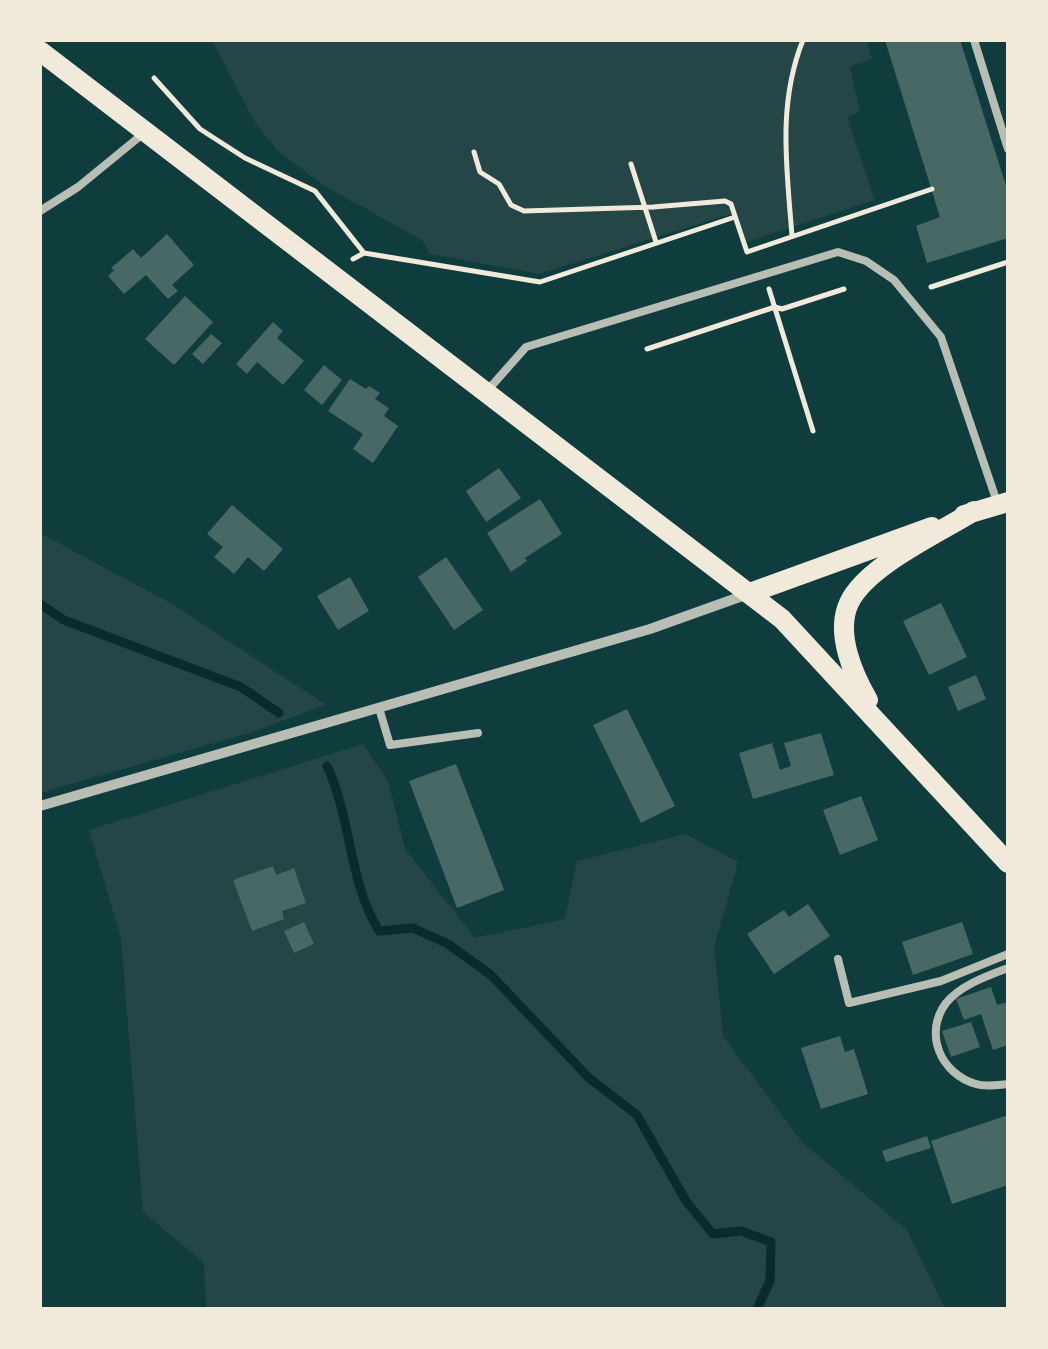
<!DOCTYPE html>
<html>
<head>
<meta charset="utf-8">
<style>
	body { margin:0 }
	#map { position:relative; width:1048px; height:1349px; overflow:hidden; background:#0f3d3e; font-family:"IBM Plex Sans",sans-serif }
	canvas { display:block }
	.frame { position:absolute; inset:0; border:42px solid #f1e9da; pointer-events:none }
</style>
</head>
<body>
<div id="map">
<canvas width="1048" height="1349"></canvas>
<div class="frame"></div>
</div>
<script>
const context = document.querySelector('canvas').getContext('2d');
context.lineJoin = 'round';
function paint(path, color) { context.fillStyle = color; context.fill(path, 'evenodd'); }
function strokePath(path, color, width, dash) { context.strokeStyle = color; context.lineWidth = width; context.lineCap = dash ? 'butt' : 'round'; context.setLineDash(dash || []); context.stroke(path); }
const green = new Path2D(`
	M 212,40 L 866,40 L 872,59 L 850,67 L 860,112 L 847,117 L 875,200 L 747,242 L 737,212 L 539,274 L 430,254 L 422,240 L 323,185 L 277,150 L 254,121 Z
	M 40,533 L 174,605 L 326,705 L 249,733 L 40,793 Z
	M 363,744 L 388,781 L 405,849 L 475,938 L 565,919 L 577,861 L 686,834 L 738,862 L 714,947 L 723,1036 L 802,1142 L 907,1230 L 945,1309 L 206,1309 L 204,1263 L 143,1212 L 121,938 L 89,830 Z`);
const stream = new Path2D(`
	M 40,604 L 64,620 L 241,687 L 279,713
	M 327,766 C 352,820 348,880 379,931 L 413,928 L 448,944 L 491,975 L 589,1078 L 637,1115 L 686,1201 L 713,1234 L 741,1231 L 771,1242 L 770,1281 L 757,1309`);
const building = new Path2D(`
	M 885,40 L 960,40 L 1008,192 L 1008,238 L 927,263 L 916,226 L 940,217 Z
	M 167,234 L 194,265 L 172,285 L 178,291 L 168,299 L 146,275 L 124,294 L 108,276 L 114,270 L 111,268 L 133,249 L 141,258 Z
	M 185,296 L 213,322 L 174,365 L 145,339 Z
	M 273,322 L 283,331 L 277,338 L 304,361 L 283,385 L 257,362 L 247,374 L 236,364 Z
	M 211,334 L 222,343 L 203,364 L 192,354 Z
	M 324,365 L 342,380 L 322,405 L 304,390 Z
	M 350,379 L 366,389 L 369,386 L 380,393 L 375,399 L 389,408 L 384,416 L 398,426 L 373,463 L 353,449 L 363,434 L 328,411 Z
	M 499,468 L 521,498 L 486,522 L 466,491 Z
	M 540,499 L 562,534 L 525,558 L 527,561 L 511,572 L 487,533 Z
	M 232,505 L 283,549 L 264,571 L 248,557 L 234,574 L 214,557 L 223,547 L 207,534 Z
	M 446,557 L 483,610 L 454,630 L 418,577 Z
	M 350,577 L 369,611 L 338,630 L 317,596 Z
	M 941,603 L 967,657 L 929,675 L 903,621 Z
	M 976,675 L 986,699 L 958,711 L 948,687 Z
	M 627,709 L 675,806 L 641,823 L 593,725 Z
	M 821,733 L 834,775 L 753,799 L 739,753 L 772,743 L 780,770 L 791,766 L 784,743 Z
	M 456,764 L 504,890 L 457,908 L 409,781 Z
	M 861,796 L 878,840 L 840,855 L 823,810 Z
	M 273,866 L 276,875 L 294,868 L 306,903 L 282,911 L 284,919 L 252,931 L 233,880 Z
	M 808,904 L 830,936 L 774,974 L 747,934 L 784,910 L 789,917 Z
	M 304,922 L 314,944 L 294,953 L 284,931 Z
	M 962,922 L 973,954 L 913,975 L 902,942 Z
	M 991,987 L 997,1005 L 1008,1002 L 1008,1045 L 993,1050 L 981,1014 L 964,1020 L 956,999 Z
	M 971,1022 L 980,1047 L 951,1057 L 942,1031 Z
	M 840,1036 L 845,1052 L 854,1049 L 868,1094 L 821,1109 L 801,1048 Z
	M 1008,1115 L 1008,1185 L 952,1204 L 931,1141 Z
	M 927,1136 L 931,1148 L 886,1162 L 882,1151 Z`);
const path = new Path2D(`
	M 154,78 L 200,129 L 245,158 L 315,191 L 364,253
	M 474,152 L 480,172 L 499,184 L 511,205 L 524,211 L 653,207 L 725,201 L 731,204 L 747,252 L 932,189
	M 631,164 L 656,242
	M 792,236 C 787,169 777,105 803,40
	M 353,259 L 364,253 L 540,282 L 735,217
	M 931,287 L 1008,262
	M 769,289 L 813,431
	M 647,349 L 775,307 L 782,309 L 844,289`);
const service = new Path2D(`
	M 974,40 L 1008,149
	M 40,211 L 78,187 L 144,133
	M 487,391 L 526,347 L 838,252 L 866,261 L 894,280 L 941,337 L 997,502
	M 379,708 L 390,745 L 478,733
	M 838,959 L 849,1003 L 941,981 L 1008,954
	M 1008,968 C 987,976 961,985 946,1003 C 923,1034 941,1074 976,1084 C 986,1087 998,1085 1008,1084`);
const minor = new Path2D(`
	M 40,806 L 650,629 L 748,594`);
const secondary = new Path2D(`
	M 40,51 L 782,619 L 1008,863
	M 964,515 L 1008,502
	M 750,593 L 932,527
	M 868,700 C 853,674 835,633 849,603 C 866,566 939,533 974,511`);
paint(green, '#244646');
strokePath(stream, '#0a2a2b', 9);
paint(building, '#486865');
strokePath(path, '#f1e9da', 5);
strokePath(service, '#b8beb3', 8);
strokePath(minor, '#b8beb3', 10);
strokePath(secondary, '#f1e9da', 20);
</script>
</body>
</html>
